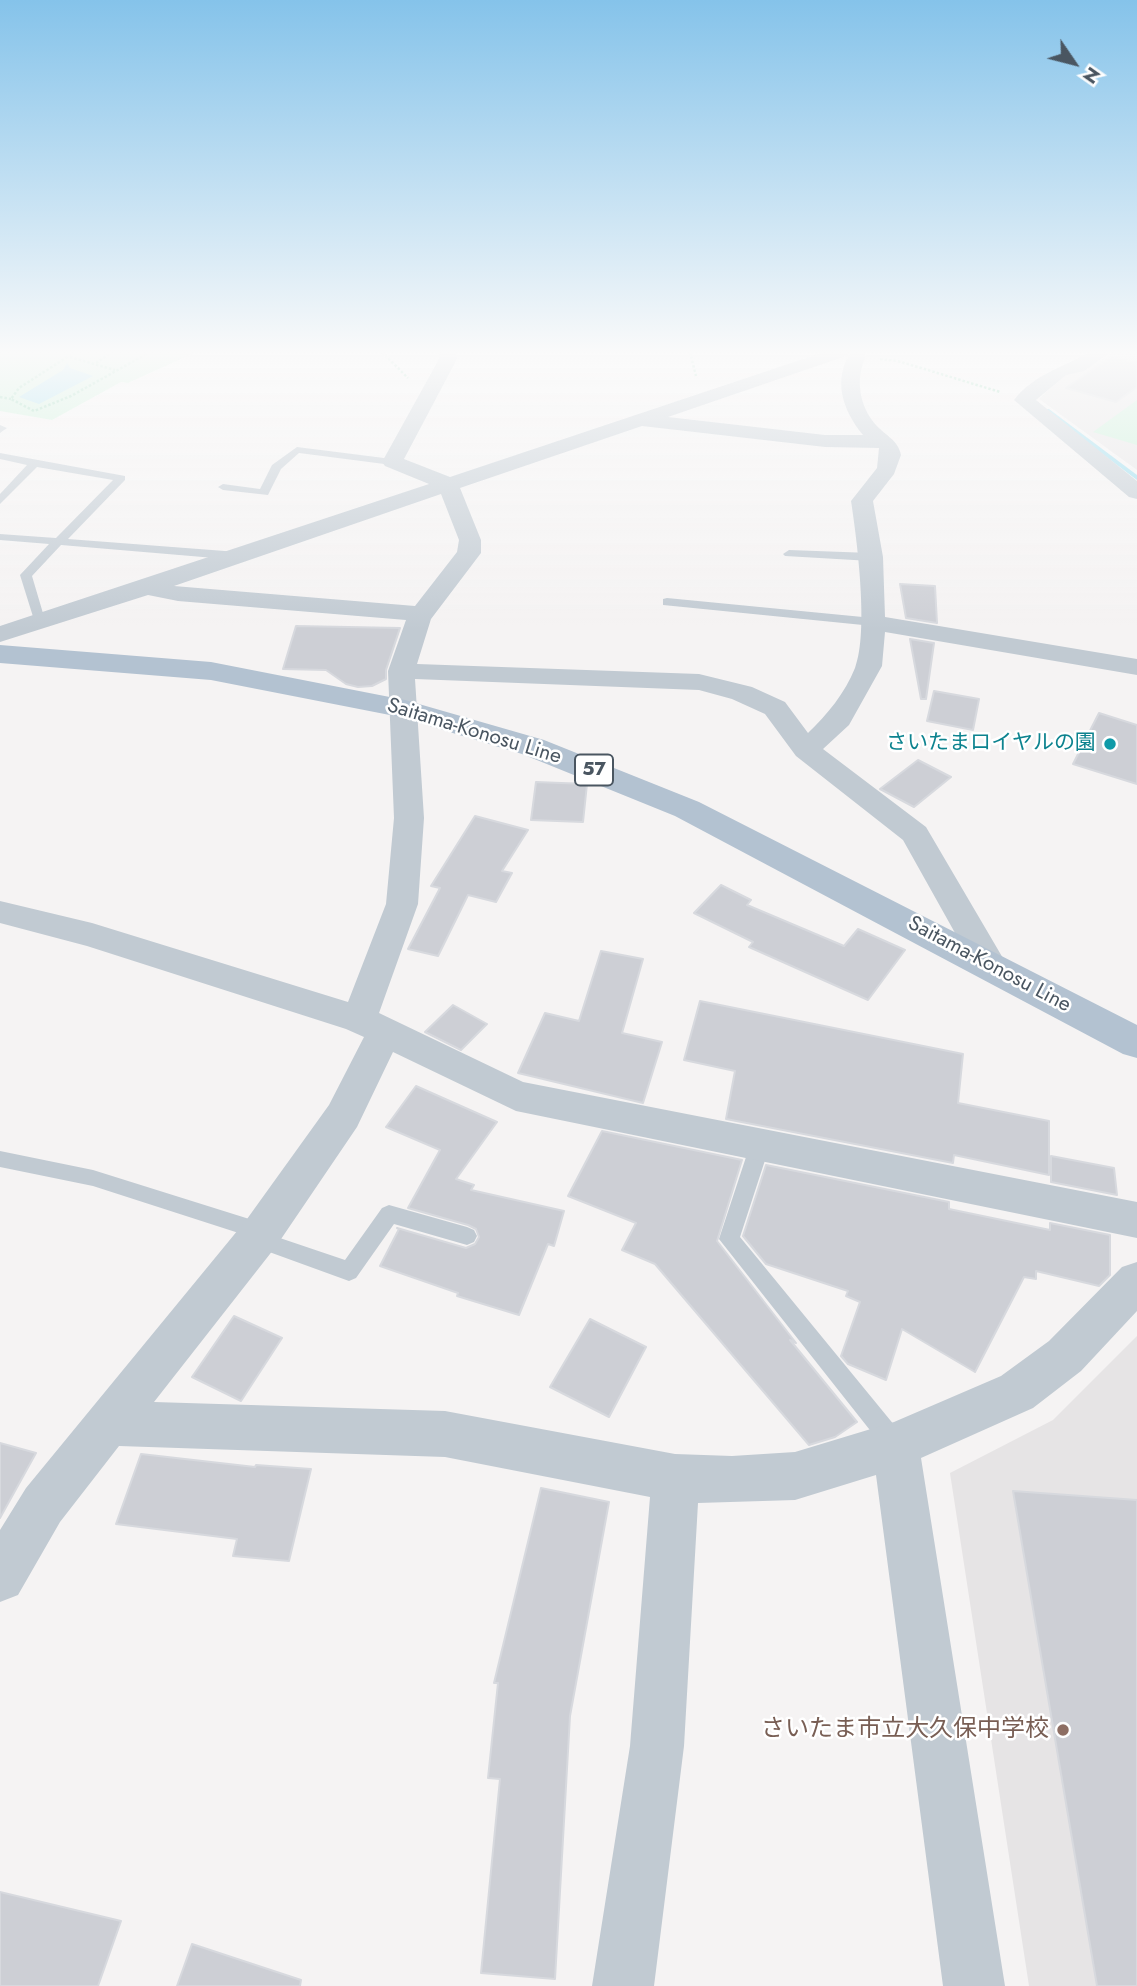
<!DOCTYPE html>
<html>
<head>
<meta charset="utf-8">
<style>
	body { margin:0 }
	#map { position:relative; width:1137px; height:1986px; overflow:hidden; background:#f5f3f3; font-family:Jost,sans-serif }
	canvas { display:block }
	.north { position:absolute; left:1039px; top:28px; width:70px; height:70px; -webkit-text-stroke:5px #fff; paint-order:stroke; rotate:125deg; font-size:19px; font-weight:700; line-height:28px; text-align:center; color:#4a5661 }
	.north::after { content:''; display:block; margin:auto; width:24px; height:32px; background:#4a5661; clip-path:polygon(50% 0,100% 100%,50% 72%,0 100%) }
</style>
</head>
<body>
<div id="map">
<canvas width="1137" height="1986"></canvas>
<div class="north">N</div>
</div>
<script>
const context = document.querySelector('canvas').getContext('2d');
context.lineJoin = 'round';
function paint(path, color) { context.fillStyle = color; context.fill(path, 'evenodd'); }
function strokePath(path, color, width, dash) { context.strokeStyle = color; context.lineWidth = width; context.lineCap = dash ? 'butt' : 'round'; context.setLineDash(dash || []); context.stroke(path); }
function label(font, color, halo, rows, align = 'center') {
  context.font = font + ' Jost,"Noto Sans JP",sans-serif'; context.lineWidth = 5; context.setLineDash([]); context.textBaseline = 'middle'; context.strokeStyle = halo; context.fillStyle = color; for (const [text, x, y, turn = 0] of rows) {
    context.save(); context.translate(x, y); context.rotate((+turn || 0) * Math.PI / 180); context.textAlign = isNaN(turn) ? turn : align; if (halo) context.strokeText(text, 0, 0); context.fillText(text, 0, 0); context.restore();
  }
}
const education = new Path2D(`
	M 1114,352 L 1137,352 L 1137,470 L 1039,399 L 1064,375 L 1086,369 Z
	M 1137,1336 L 1137,1986 L 1029,1986 L 950,1473 L 1053,1420 Z`);
const green = new Path2D(`
	M 0,352 L 196,352 L 128,383 L 121,382 L 52,420 L 0,411 Z
	M 1137,400 L 1137,445 L 1093,432 Z`);
const water = new Path2D(`
	M 67,363 L 70,368 L 93,376 L 39,404 L 19,397 L 63,370 Z`);
const stream = new Path2D(`
	M 1045,409 L 1049,409 L 1137,475 L 1137,480 L 1045,411 Z`);
const building = new Path2D(`
	M 1112,356 L 1137,363 L 1137,387 L 1116,402 L 1066,388 Z
	M 900,584 L 935,586 L 937,623 L 906,618 Z
	M 296,626 L 400,628 L 386,670 L 386,679 L 372,686 L 358,687 L 346,684 L 326,670 L 283,669 Z
	M 910,639 L 934,643 L 926,699 L 921,699 Z
	M 934,691 L 979,699 L 973,730 L 927,721 Z
	M 1099,713 L 1137,725 L 1137,784 L 1073,764 Z
	M 918,760 L 951,777 L 914,807 L 880,789 Z
	M 536,782 L 587,784 L 583,822 L 531,820 Z
	M 475,816 L 528,830 L 502,871 L 512,873 L 496,902 L 468,895 L 438,956 L 408,949 L 440,888 L 431,886 Z
	M 721,885 L 751,900 L 747,905 L 844,946 L 858,929 L 905,950 L 868,1000 L 749,947 L 753,942 L 694,913 Z
	M 601,951 L 643,959 L 622,1033 L 662,1042 L 643,1103 L 518,1073 L 545,1013 L 579,1021 Z
	M 700,1001 L 963,1054 L 958,1103 L 1049,1121 L 1049,1175 L 954,1155 L 953,1163 L 726,1119 L 735,1071 L 684,1060 Z
	M 453,1005 L 487,1024 L 461,1050 L 425,1032 Z
	M 416,1086 L 497,1122 L 456,1179 L 474,1185 L 471,1190 L 564,1211 L 554,1246 L 548,1244 L 519,1315 L 457,1296 L 458,1293 L 380,1266 L 399,1229 L 397,1228 L 466,1248 L 475,1244 L 479,1237 L 476,1229 L 468,1225 L 408,1208 L 440,1150 L 386,1127 Z
	M 602,1131 L 742,1160 L 717,1241 L 796,1343 L 790,1340 L 857,1422 L 835,1437 L 809,1445 L 655,1264 L 622,1250 L 636,1223 L 568,1196 Z
	M 1051,1156 L 1114,1168 L 1117,1195 L 1051,1182 Z
	M 766,1165 L 949,1202 L 949,1209 L 1050,1230 L 1050,1223 L 1110,1235 L 1110,1275 L 1099,1286 L 1036,1271 L 1036,1279 L 1024,1277 L 975,1372 L 902,1329 L 886,1380 L 848,1364 L 841,1356 L 860,1302 L 846,1296 L 848,1291 L 766,1264 L 743,1236 Z
	M 234,1316 L 282,1338 L 241,1401 L 192,1377 Z
	M 590,1319 L 646,1347 L 609,1417 L 550,1387 Z
	M 0,1443 L 36,1453 L 0,1518 Z
	M 141,1454 L 255,1467 L 256,1465 L 311,1469 L 289,1561 L 233,1556 L 237,1539 L 116,1524 Z
	M 541,1488 L 609,1502 L 570,1716 L 555,1979 L 481,1973 L 500,1779 L 488,1778 L 498,1683 L 494,1683 Z
	M 1013,1491 L 1137,1500 L 1137,1986 L 1097,1986 Z
	M 0,1892 L 121,1921 L 98,1986 L 0,1986 Z
	M 192,1944 L 301,1980 L 300,1986 L 177,1986 Z`);
const path = new Path2D(`
	M 75,352 L 19,388 L 11,399 L 34,411 L 71,396 L 150,352
	M 382,352 L 408,378
	M 690,352 L 696,376
	M 70,357 L 115,370
	M 880,359 L 898,361 L 1000,392
	M 96,363 L 112,352
	M 0,397 L 11,399`);
const lane = new Path2D(`
	M 0,425 L 7,428 L 0,433 Z
	M 297,447 L 392,459 L 397,462 L 392,465 L 299,453 L 281,469 L 268,495 L 223,490 L 218,487 L 223,484 L 260,489 L 272,465 Z
	M 0,453 L 125,476 L 125,480 L 68,539 L 238,552 L 244,556 L 238,560 L 61,545 L 32,576 L 45,620 L 35,623 L 20,575 L 49,544 L 0,540 L 0,534 L 56,538 L 113,480 L 37,467 L 0,504 L 0,494 L 27,465 L 0,459 Z
	M 789,550 L 871,553 L 877,557 L 871,561 L 785,556 L 783,554 Z
	M 667,598 L 873,618 L 879,622 L 873,626 L 663,605 L 663,599 Z
	M 760,1137 L 767,1139 L 770,1145 L 740,1237 L 904,1437 L 908,1445 L 904,1453 L 896,1457 L 888,1453 L 719,1239 L 750,1145 L 753,1139 Z
	M 0,1151 L 93,1170 L 262,1223 L 269,1226 L 271,1235 L 345,1260 L 382,1208 L 389,1205 L 467,1227 L 474,1230 L 477,1236 L 474,1242 L 467,1245 L 394,1224 L 356,1278 L 349,1281 L 250,1245 L 248,1236 L 93,1186 L 0,1167 Z`);
const street = new Path2D(`
	M 438,352 L 456,352 L 457,359 L 404,459 L 450,477 L 824,352 L 849,352 L 846,356 L 668,417 L 825,435 L 863,435 C 843,411 832,380 851,352 L 863,352 L 866,356 C 855,378 859,406 876,425 C 886,436 898,440 901,455 L 894,474 L 873,501 L 883,557 L 885,617 L 1137,659 L 1137,675 L 885,632 L 882,666 L 849,725 L 823,749 L 926,827 L 1007,965 L 1002,974 L 990,977 L 978,974 L 903,840 L 796,756 L 765,714 L 732,699 L 699,690 L 415,679 L 424,818 L 418,904 L 379,1013 L 523,1082 L 1137,1202 L 1137,1238 L 516,1111 L 393,1052 L 357,1127 L 277,1245 L 154,1402 L 445,1411 L 675,1454 L 732,1456 L 795,1452 L 894,1422 L 1001,1376 L 1049,1341 L 1122,1267 L 1137,1262 L 1137,1311 L 1081,1371 L 1033,1408 L 921,1458 L 1005,1986 L 943,1986 L 876,1475 L 795,1500 L 698,1503 L 684,1746 L 654,1986 L 592,1986 L 630,1746 L 650,1497 L 445,1457 L 119,1446 L 60,1522 L 18,1595 L 0,1602 L 0,1530 L 26,1488 L 247,1219 L 329,1105 L 364,1037 L 346,1029 L 87,946 L 0,923 L 0,901 L 92,923 L 348,1002 L 386,904 L 394,818 L 388,671 L 406,620 L 178,601 L 148,595 L 0,642 L 0,626 L 429,484 L 385,466 L 382,462 L 439,359 ZM 642,426 L 825,447 L 879,448 L 877,468 L 851,501 C 857,540 869,632 855,668 C 845,693 827,715 808,733 L 785,702 L 752,687 L 699,674 L 417,664 L 431,619 L 481,553 L 481,540 L 460,488 ZM 441,494 L 459,540 L 457,552 L 415,606 L 174,586 Z
	M 1090,352 L 1111,352 L 1084,371 L 1066,375 L 1036,400 L 1137,481 L 1137,499 L 1129,497 L 1014,400 C 1034,374 1064,367 1090,352 Z`);
const primary = new Path2D(`
	M 0,645 L 211,662 L 405,700 L 544,740 L 699,802 L 1137,1025 L 1137,1058 L 1123,1054 L 675,816 L 522,754 L 400,717 L 211,680 L 0,663 Z`);
const markers = [
	[1110,744,7,"#0f9aa8"],
	[1063,1730,7,"#8d6e63"]
];
const shields = [
	[594,770,38]
];
const shieldNames = [
	["57",594,770]
];
const streetNames = [
	["Saitama-Konosu Line",474,732,17],
	["Saitama-Konosu Line",989,965,28]
];
const cultureNames = [
	["さいたまロイヤルの園",1096,744]
];
const nearEducationnames = [
	["さいたま市立大久保中学校",1049,1730]
];
paint(education, '#e6e4e5');
paint(green, '#c3f1d5');
paint(water, '#90daee');
paint(stream, '#90daee');
paint(building, '#cdcfd5');
strokePath(building, '#d7d9de', 2);
strokePath(path, '#7ad0a6', 2.5, [2.5, 2]);
paint(lane, '#c1cad2');
paint(street, '#c1cad2');
paint(primary, '#b3c2d1');
const sky = context.createLinearGradient(0, 0, 0, 630);
sky.addColorStop(0, '#85c3ea');
sky.addColorStop(0.56, '#fafafa');
sky.addColorStop(1, '#fafafa00');
context.fillStyle = sky;
context.fillRect(0, 0, 1137, 630);
for (const [x, y, r, color] of markers) { const dot = new Path2D(); dot.arc(x, y, r, 0, 2 * Math.PI); context.fillStyle = color; context.fill(dot); strokePath(dot, '#fff', 2.5); }
for (const [x, y, w] of shields) { const box = new Path2D(); box.roundRect(x - w / 2, y - 15.5, w, 31, 5); context.fillStyle = '#fff'; context.fill(box); strokePath(box, '#4a5661', 2); }
label('bold 19px', '#4a5661', null, shieldNames);
label('21px', '#4a5661', '#fff', streetNames);
label('21px', '#0d838f', '#fff', cultureNames, 'right');
label('24px', '#785e54', '#fff', nearEducationnames, 'right');
</script>
</body>
</html>
